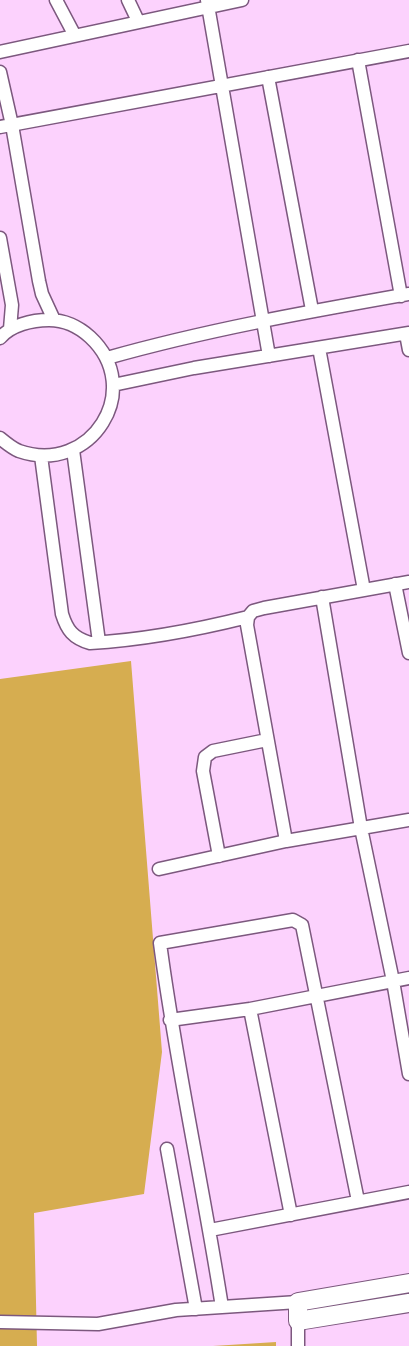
<!DOCTYPE html>
<html>
<head>
<meta charset="utf-8">
<style>
	body { margin:0 }
	canvas { display:block; background:#fcd2fd }
</style>
</head>
<body>
<canvas width="409" height="1346"></canvas>
<script>
const context = document.querySelector('canvas').getContext('2d');
context.lineJoin = 'round';
function paint(path, color) { context.fillStyle = color; context.fill(path, 'evenodd'); }
function strokePath(path, color, width, dash) { context.strokeStyle = color; context.lineWidth = width; context.lineCap = dash ? 'butt' : 'round'; context.setLineDash(dash || []); context.stroke(path); }
const green = new Path2D(`
	M 131,661 L 162,1052 L 144,1194 L 34,1213 L 37,1346 L 0,1346 L 0,679 Z
	M 276,1342 L 276,1346 L 213,1346 Z`);
const street = new Path2D(`
	M 56,0 L 74,34
	M 128,0 L 138,21
	M 207,0 L 269,356
	M 0,52 L 242,0
	M 358,60 L 401,296
	M 0,72 L 12,125 L 39,281 L 42,294 L 54,320
	M 268,77 L 312,310
	M 0,127 L 409,51
	M 0,238 L 12,305 L 10,329
	M 406,334 L 409,350
	M 0,338 C 11,325 32,320 49,320 C 64,320 79,327 90,337 C 146,389 91,476 19,451 C 12,448 6,443 0,438
	M 319,348 L 364,590
	M 107,358 C 206,330 307,312 409,294
	M 113,385 L 194,368 L 409,333
	M 73,450 L 99,642
	M 41,456 L 62,614 C 67,630 73,638 90,643 C 144,640 196,630 248,617 L 253,611 L 264,608 L 409,582
	M 395,584 L 409,653
	M 322,597 L 361,828 L 393,981 L 409,1074
	M 248,617 L 247,625 L 286,841
	M 219,856 L 203,771 L 205,757 L 213,751 L 267,740
	M 159,869 L 286,841 L 409,820
	M 250,1009 L 291,1215
	M 170,1020 L 250,1009 L 409,978
	M 167,1149 L 196,1309
	M 210,1230 L 409,1192
	M 222,1307 C 203,1185 176,1065 160,943 L 293,920 L 302,925 L 358,1201
	M 298,1321 L 298,1346
	M 0,1322 L 98,1324 L 176,1310 L 298,1302`);
const secondary = new Path2D(`
	M 409,1283 L 298,1302 L 298,1321 L 409,1303`);
paint(green, '#d6ad50');
strokePath(street, '#7c587e', 15);
strokePath(secondary, '#7c587e', 20);
strokePath(street, '#fff', 12);
strokePath(secondary, '#fff', 18);
</script>
</body>
</html>
